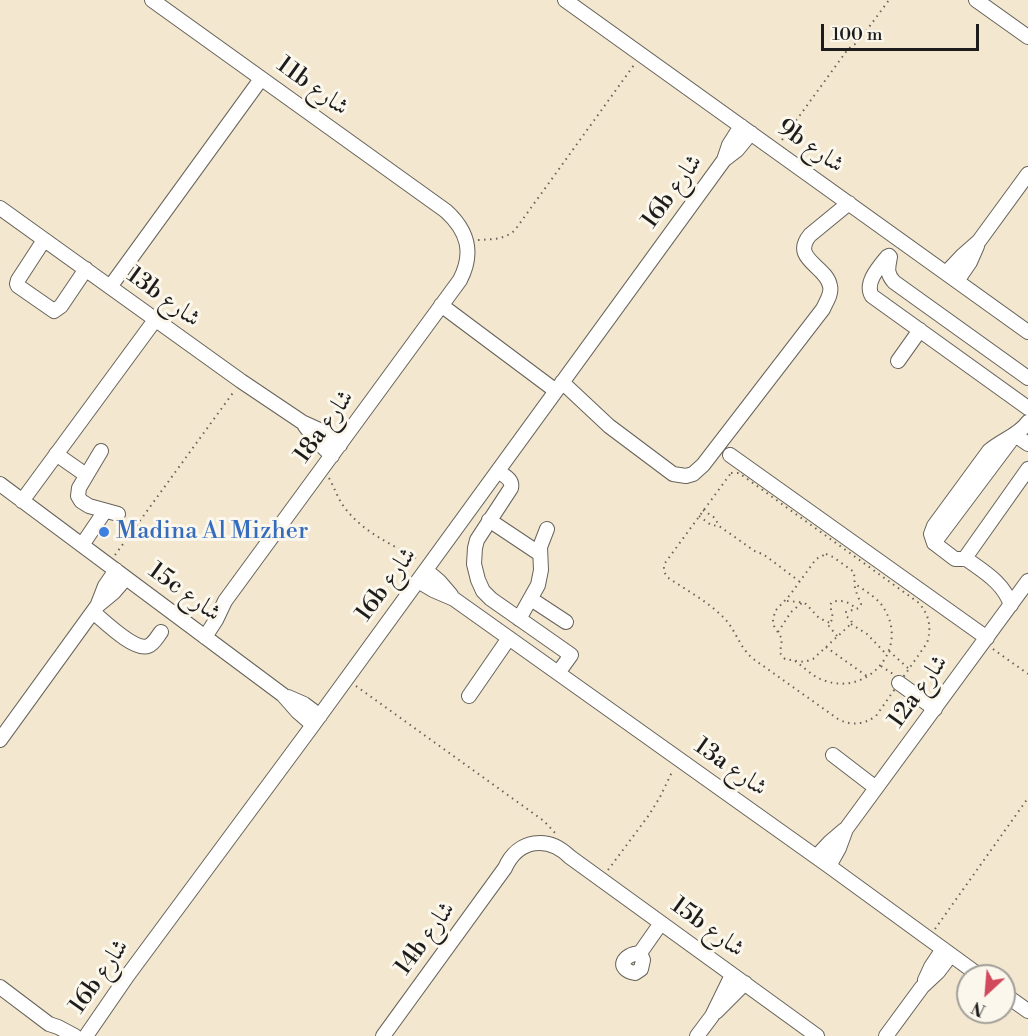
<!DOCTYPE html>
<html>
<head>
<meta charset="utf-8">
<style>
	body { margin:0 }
	#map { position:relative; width:1028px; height:1036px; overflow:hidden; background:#f3e8cf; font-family:"Libre Bodoni",serif }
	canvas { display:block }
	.north { position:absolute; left:956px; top:964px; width:60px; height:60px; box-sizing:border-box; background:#fbf7ec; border:2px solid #a29f99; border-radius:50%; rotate:206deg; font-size:16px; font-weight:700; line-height:24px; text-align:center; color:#1c1c1c }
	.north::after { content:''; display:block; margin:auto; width:21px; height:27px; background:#d1495b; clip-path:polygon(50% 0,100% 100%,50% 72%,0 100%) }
	.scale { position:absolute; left:821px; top:24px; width:158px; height:27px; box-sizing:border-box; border:3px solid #1c1c1c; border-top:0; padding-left:8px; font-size:18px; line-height:21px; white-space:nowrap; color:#1c1c1c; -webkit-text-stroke:4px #fbf7ec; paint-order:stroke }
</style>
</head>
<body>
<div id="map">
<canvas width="1028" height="1036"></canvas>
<div class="north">N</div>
<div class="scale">100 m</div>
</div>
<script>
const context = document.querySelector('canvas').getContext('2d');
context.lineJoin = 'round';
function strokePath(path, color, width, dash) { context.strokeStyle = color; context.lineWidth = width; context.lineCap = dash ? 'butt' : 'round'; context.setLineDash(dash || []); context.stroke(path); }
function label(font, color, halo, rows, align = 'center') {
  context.font = font + ' "Libre Bodoni",Amiri,serif'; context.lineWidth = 6; context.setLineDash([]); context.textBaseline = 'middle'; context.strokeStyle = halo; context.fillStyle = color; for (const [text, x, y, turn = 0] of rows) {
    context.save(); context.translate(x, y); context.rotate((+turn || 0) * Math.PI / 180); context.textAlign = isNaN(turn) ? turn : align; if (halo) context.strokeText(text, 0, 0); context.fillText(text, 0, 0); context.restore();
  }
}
const path = new Path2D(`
	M 782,140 L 848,49 L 858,42 L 889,0
	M 478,240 C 492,239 504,240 515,230 L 634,65
	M 731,473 L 739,473 L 919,603 C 929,615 932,627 927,643 L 876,716 C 863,725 851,726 838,719 L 752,658 C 739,646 736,631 725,619 C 709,602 686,590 667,577 C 664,572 663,568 665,563 Z
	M 329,478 C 334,487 337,496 342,504 C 360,531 391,544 418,559
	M 703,510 L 715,518 L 719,526
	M 699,516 L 711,525 L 719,526 L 756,552 L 763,554 L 799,581
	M 826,554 L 833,557 L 854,572 L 855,589 L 861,604 L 859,608 L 846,612 L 846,616 L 851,620 L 852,623 L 813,659 L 804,662 L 785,659 L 780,653 L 782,639 L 774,626 L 773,621 L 775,611 L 790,595 L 816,559 Z
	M 115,555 L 235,390
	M 787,601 L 799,602 L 806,604 L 819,618 L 830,623
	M 851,624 L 867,634 L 887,655
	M 778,632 L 791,612 L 803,602
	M 837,636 L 829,626 L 830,623 L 833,618 L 830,605 L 832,602 C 841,599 850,602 856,609
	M 826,647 L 868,677
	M 993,649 L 1028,674
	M 889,651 L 909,669
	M 795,661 C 805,668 814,678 826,681 C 867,695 907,651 886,612 C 880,599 867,592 855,584
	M 881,666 L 893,674
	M 356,686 L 544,821 L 556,834
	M 608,870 L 649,815 L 660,797 L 673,770
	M 935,929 L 1028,798`);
const minor = new Path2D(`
	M 152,0 L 446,211 C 468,231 474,253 460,280 L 225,601 L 216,620 L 205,637
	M 565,0 L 1028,332
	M 976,0 L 1028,37
	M 724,160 L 729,145 L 741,126
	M 0,208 L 241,381 L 302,422 L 324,432 L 340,445
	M 44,240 L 18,280 L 17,284 L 18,286 L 54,311 L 61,306 L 86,269
	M 946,273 L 962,256 L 979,241 L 1028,174
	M 957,281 L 970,262 L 977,246
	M 110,287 L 261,79
	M 441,305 L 556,391
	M 898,361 L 920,330
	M 1028,378 L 894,282 C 886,273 888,268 890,257 L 889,256 L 887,257 C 879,267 864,283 872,296 L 1028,408
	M 562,382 L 609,426 L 673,474 L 686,476 L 693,474 L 703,465 L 823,309 C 826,302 832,294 830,286 C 827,266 790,259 810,235 L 849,203
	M 1028,422 C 1018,436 1001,440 989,451 L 934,526 L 931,534 L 934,543 L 955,559 L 962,559 L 965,558 L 1028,469
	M 305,426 L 317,441 L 332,456
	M 101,451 L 79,488 L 78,496 L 81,501 L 89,506 L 118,514
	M 56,454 L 86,475
	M 730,455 L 987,638
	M 498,471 C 504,476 513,479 511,488 L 477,540 L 475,548 L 474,564 L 478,580 L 483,591 L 491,599 L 571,655 L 558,673
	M 0,484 L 283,695 L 298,712 L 313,725
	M 22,501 L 155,320
	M 489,520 L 540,554
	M 934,543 L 1015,435 L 1028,444
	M 82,545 L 105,511
	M 965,558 C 984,572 1003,582 1011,605
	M 426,570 L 439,581 L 451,595
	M 418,581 L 433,590 L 454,599 L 829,866 L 980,976
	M 531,599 L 566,622
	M 98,604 L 105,586 L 116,570
	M 93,612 C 104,621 134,651 148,646 C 154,644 157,637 161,632
	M 519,619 L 538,585 L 541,570 L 540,547 L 547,529
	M 899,683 L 935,709
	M 469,696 L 509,638
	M 288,697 L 304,704 L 320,716
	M 0,740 L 97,606 L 114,592 L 126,578
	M 833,755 L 876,788
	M 816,857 L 830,842 L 844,830
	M 829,866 L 839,848 L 846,829 L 1028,581
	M 640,953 L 643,960 L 641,969 L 635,973 C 615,969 623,954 640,953 L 661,923
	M 925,980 L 931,967 L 943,949
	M 0,987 L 49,1024 L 58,1027 L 75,1036
	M 1004,994 L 1028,1011
	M 716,1012 L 745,983
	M 86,1036 L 128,975 L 313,725 L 724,160 L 737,150 L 751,133
	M 383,1036 L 505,868 C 518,839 548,835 570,857 L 817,1036
	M 697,1036 L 712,1016 L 732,975
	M 886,1036 L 922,987 L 938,972 L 951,955`);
const markers = [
	[104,532,6,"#3f7fe0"]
];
const streetNames = [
	["11b شارع",312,87,36],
	["9b شارع",810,147,35],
	["16b شارع",673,192,-54],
	["13b شارع",163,298,36],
	["18a شارع",325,427,-54],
	["16b شارع",387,585,-54],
	["15c شارع",184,593,36],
	["12a شارع",919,692,-54],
	["13a شارع",730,768,35],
	["15b شارع",707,928,36],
	["14b شارع",426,939,-54],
	["16b شارع",100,977,-55]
];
const shopNames = [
	["Madina Al Mizher",116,532]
];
strokePath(minor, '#67635b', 16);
strokePath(path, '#67635b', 2, [1.5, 4.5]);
strokePath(minor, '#fff', 14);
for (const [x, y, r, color] of markers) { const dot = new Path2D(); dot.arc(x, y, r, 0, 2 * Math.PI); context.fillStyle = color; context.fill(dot); strokePath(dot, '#fbf7ec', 2); }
label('24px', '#1c1c1c', '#fbf7ec', streetNames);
label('24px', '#366cbe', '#fbf7ec', shopNames, 'left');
</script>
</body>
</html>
